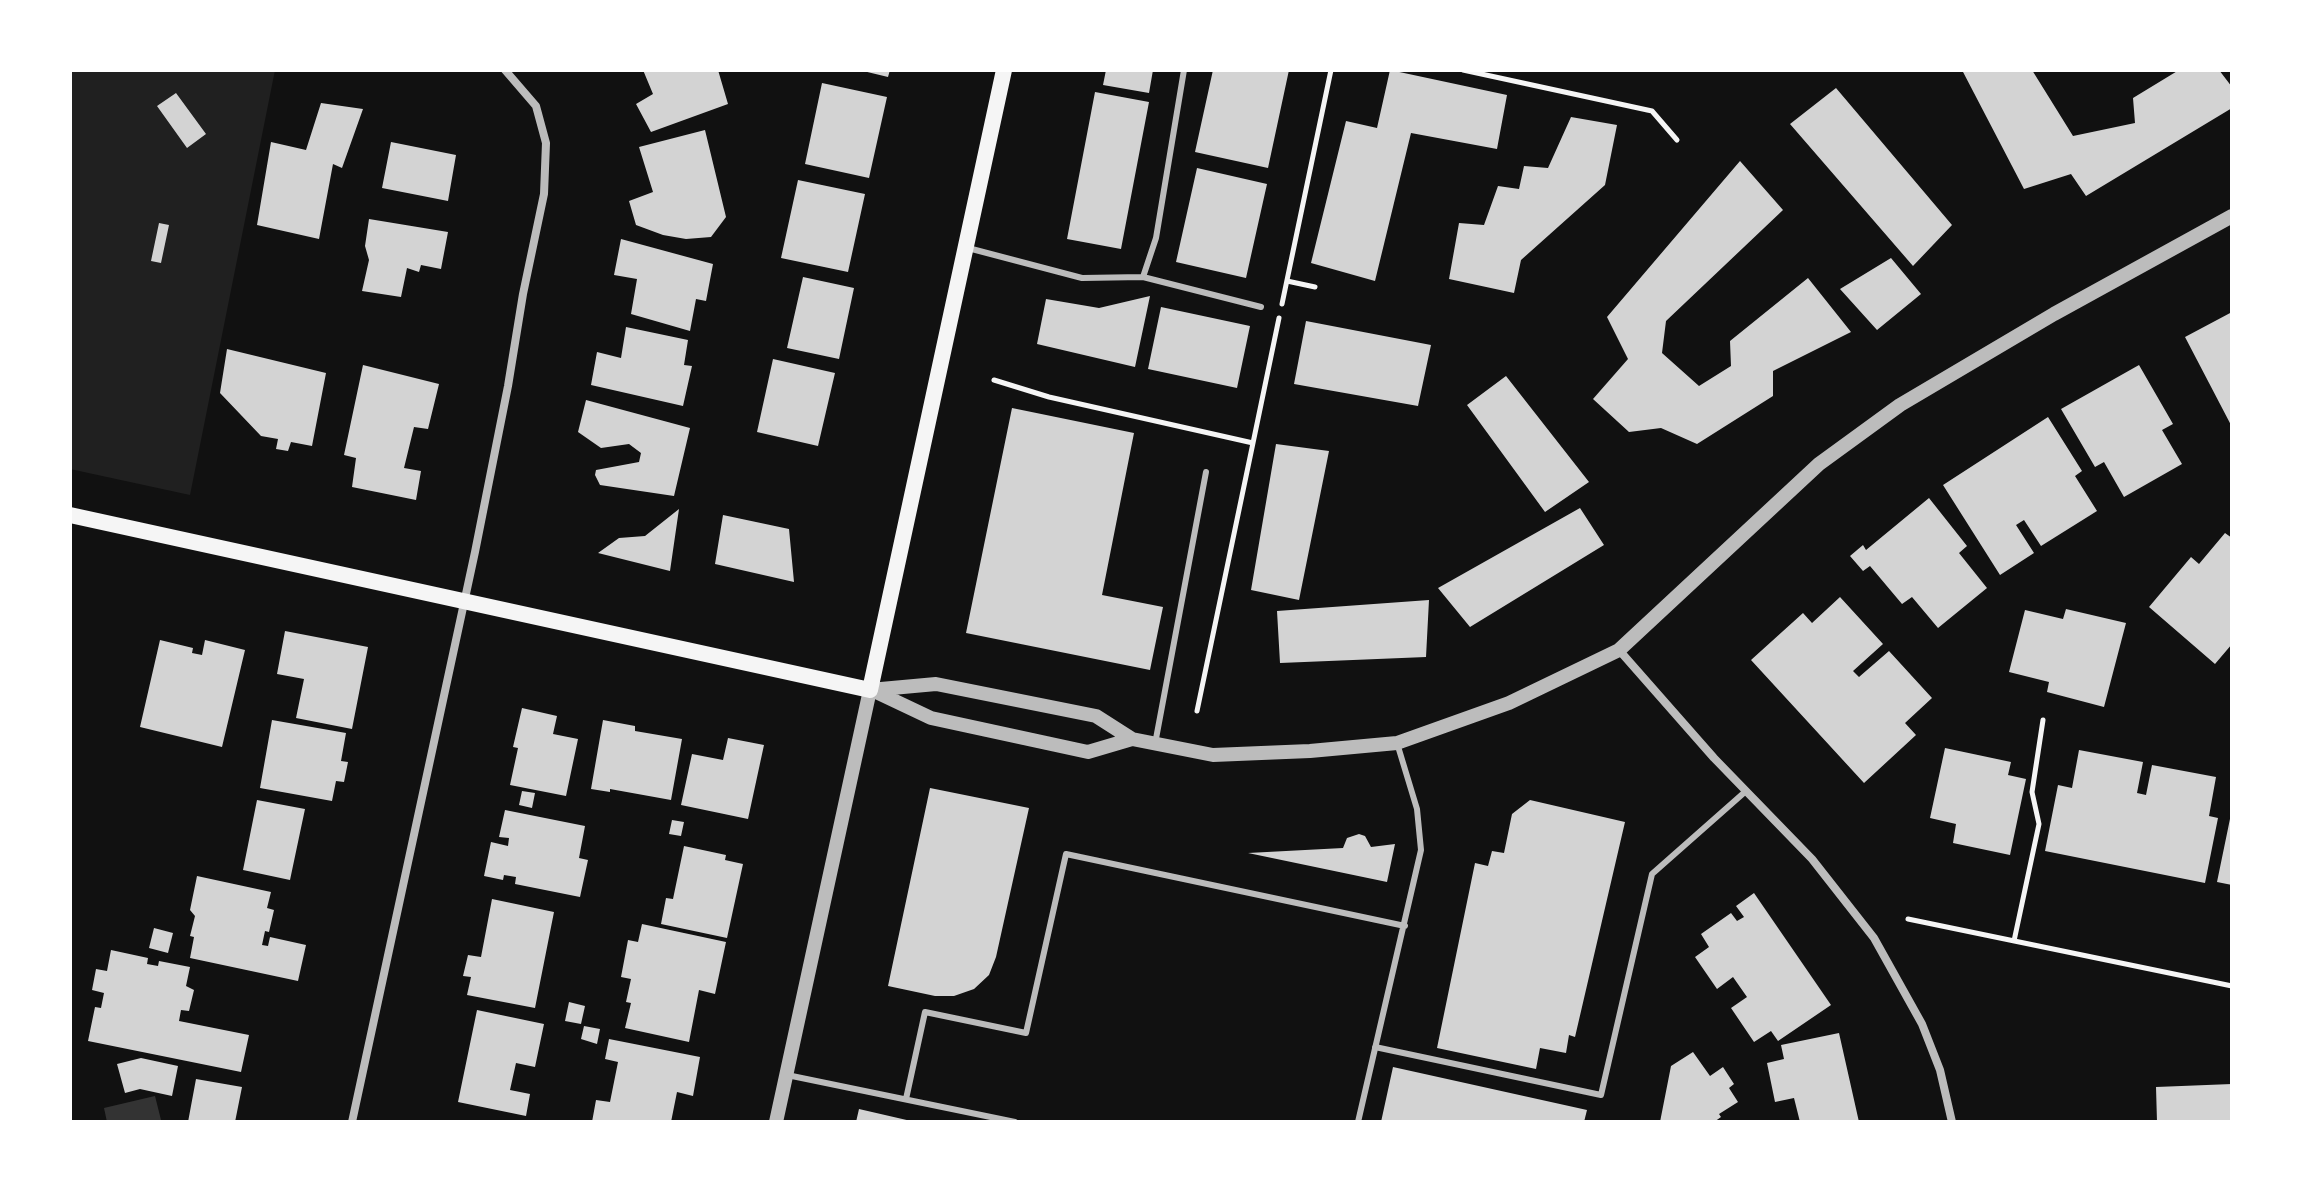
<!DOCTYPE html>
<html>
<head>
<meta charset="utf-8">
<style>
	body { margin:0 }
	#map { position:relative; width:2302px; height:1192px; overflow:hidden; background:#111; font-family:"Titillium Web",sans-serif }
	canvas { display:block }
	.frame { position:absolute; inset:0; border:72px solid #fff; pointer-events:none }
</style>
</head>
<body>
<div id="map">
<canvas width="2302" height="1192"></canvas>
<div class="frame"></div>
</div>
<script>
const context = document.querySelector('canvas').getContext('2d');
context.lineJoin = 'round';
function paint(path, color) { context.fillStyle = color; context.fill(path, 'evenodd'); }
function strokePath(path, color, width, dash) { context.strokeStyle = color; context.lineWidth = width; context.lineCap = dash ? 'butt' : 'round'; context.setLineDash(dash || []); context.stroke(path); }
const green = new Path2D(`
	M 70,70 L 275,70 L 190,495 L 70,469 Z`);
const water = new Path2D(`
	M 155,1096 L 161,1120 L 107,1122 L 104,1108 Z`);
const building = new Path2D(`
	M 643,70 L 718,70 L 728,104 L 651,132 L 636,104 L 653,94 Z
	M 859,70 L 890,70 L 888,77 Z
	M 1106,70 L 1153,70 L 1149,93 L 1103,85 Z
	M 1213,70 L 1289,70 L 1268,168 L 1195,152 Z
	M 1390,70 L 1507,95 L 1497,149 L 1411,133 L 1375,281 L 1311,263 L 1346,121 L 1377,128 Z
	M 1962,70 L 2032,70 L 2073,136 L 2135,123 L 2133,98 L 2179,70 L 2219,70 L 2232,87 L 2232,108 L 2086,196 L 2071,174 L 2024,189 Z
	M 822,83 L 887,97 L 869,178 L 805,164 Z
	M 1836,88 L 1952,225 L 1913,266 L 1790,124 Z
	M 1095,92 L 1149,102 L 1121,249 L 1067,239 Z
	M 176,93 L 206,134 L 187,148 L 157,106 Z
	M 321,103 L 363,109 L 342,168 L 333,164 L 319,239 L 257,225 L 271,142 L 306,150 Z
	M 1571,117 L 1617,125 L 1605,185 L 1521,260 L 1514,293 L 1449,279 L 1459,223 L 1484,225 L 1498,186 L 1519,189 L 1524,166 L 1548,168 Z
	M 705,130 L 726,217 L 711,237 L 686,239 L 663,235 L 636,225 L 629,201 L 653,192 L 639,147 Z
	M 391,142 L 456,155 L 448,201 L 382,188 Z
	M 1740,161 L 1783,210 L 1666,321 L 1662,353 L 1699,386 L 1731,366 L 1730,341 L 1808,278 L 1851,332 L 1773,371 L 1773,396 L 1697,444 L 1661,428 L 1629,432 L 1593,399 L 1628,359 L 1607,317 Z
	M 1197,168 L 1267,184 L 1246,278 L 1176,262 Z
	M 798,180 L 865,194 L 848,272 L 781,258 Z
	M 369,219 L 448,232 L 441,269 L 421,265 L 419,272 L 407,268 L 401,297 L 362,291 L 369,260 L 365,246 Z
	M 159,223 L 169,225 L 161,263 L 151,261 Z
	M 621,239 L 713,264 L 706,301 L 696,299 L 690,331 L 631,314 L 637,279 L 614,275 Z
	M 1891,258 L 1921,294 L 1877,330 L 1840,289 Z
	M 803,277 L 854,288 L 839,359 L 787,348 Z
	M 1150,296 L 1135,367 L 1037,344 L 1046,299 L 1099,308 Z
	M 1161,307 L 1250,326 L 1237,388 L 1148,369 Z
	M 2232,312 L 2232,427 L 2185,337 Z
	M 1306,321 L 1431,345 L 1418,406 L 1294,384 Z
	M 626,327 L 688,340 L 684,365 L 692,366 L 683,406 L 591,385 L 597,352 L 621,358 Z
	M 227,349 L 326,373 L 312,446 L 291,442 L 288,451 L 276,449 L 278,439 L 261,436 L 220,393 Z
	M 773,359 L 835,373 L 818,446 L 757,432 Z
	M 363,365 L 439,384 L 428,429 L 414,427 L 404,468 L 421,471 L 416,500 L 352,487 L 356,458 L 344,455 Z
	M 2139,365 L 2173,424 L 2162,430 L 2182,464 L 2124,497 L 2104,462 L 2095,467 L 2061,409 Z
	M 1506,376 L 1589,482 L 1545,512 L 1467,405 Z
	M 586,400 L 690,428 L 674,496 L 600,485 L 595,475 L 596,470 L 639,462 L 641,453 L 629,444 L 601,448 L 578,432 Z
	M 1012,408 L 1134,433 L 1102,595 L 1163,607 L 1150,670 L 966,633 Z
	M 2048,417 L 2082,471 L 2075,476 L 2097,511 L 2041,546 L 2024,520 L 2016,525 L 2034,553 L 2000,575 L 1943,485 Z
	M 1276,444 L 1329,451 L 1299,600 L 1251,590 Z
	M 1929,498 L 1967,546 L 1959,553 L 1987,588 L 1938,628 L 1912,597 L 1902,604 L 1870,566 L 1863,571 L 1850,556 L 1863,545 L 1866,550 Z
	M 1580,508 L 1604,545 L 1470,627 L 1438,588 Z
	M 679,509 L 670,571 L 598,553 L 619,538 L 645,536 Z
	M 723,515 L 789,529 L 794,582 L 715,564 Z
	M 2225,533 L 2232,538 L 2232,644 L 2215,664 L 2149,607 L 2191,557 L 2199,564 Z
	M 1840,597 L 1883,644 L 1853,671 L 1859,677 L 1889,651 L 1932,698 L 1905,723 L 1916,735 L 1864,783 L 1751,660 L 1803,613 L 1812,623 Z
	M 1429,600 L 1426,657 L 1280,663 L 1277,611 Z
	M 2066,609 L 2126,623 L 2104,707 L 2047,692 L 2049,682 L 2009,672 L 2025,610 L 2063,619 Z
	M 285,631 L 368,647 L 352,729 L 296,718 L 304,679 L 277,674 Z
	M 160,640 L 193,648 L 192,653 L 202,655 L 205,640 L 245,650 L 222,747 L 140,727 Z
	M 522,708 L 557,716 L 553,734 L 578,739 L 566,796 L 510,785 L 518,748 L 513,747 Z
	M 272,720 L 346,733 L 341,761 L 348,762 L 344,782 L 336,781 L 332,801 L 260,788 Z
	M 603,720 L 635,726 L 635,731 L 682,739 L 671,800 L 610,789 L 610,792 L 591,789 Z
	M 728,738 L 764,745 L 748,819 L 681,805 L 692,754 L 723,760 Z
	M 1945,748 L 2011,762 L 2008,775 L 2026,779 L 2010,855 L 1953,843 L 1956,824 L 1930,818 Z
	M 2079,750 L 2143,762 L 2137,793 L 2146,795 L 2152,765 L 2216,777 L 2209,816 L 2218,818 L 2205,883 L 2045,851 L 2058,785 L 2072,788 Z
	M 930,788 L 1029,808 L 996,957 L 989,975 L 974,989 L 954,996 L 935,996 L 888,986 Z
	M 522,791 L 535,793 L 532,808 L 519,805 Z
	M 257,800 L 305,809 L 290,880 L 243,870 Z
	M 1530,800 L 1625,822 L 1575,1037 L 1569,1035 L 1566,1053 L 1540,1048 L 1536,1069 L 1437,1048 L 1475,863 L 1488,866 L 1492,851 L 1504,853 L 1512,814 Z
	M 505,810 L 585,826 L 579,858 L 588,860 L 580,897 L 515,884 L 516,877 L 504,875 L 503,880 L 484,876 L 491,842 L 508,846 L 509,838 L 499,837 Z
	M 2231,814 L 2232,814 L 2232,885 L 2217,882 Z
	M 672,820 L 684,822 L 681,836 L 669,834 Z
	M 1359,834 L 1365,836 L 1371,847 L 1395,844 L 1387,882 L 1248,853 L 1343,848 L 1347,838 Z
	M 684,846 L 726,855 L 725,860 L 743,864 L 727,938 L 661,924 L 666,898 L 673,899 Z
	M 197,876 L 271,892 L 267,908 L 274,910 L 269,932 L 265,931 L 262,945 L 268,946 L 270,937 L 306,945 L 298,981 L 190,958 L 194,937 L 190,936 L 195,916 L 190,910 Z
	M 1754,893 L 1831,1005 L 1778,1041 L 1771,1031 L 1754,1042 L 1731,1008 L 1747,997 L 1733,977 L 1717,989 L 1695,957 L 1709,947 L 1701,934 L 1731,913 L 1737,921 L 1744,917 L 1736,906 Z
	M 492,899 L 554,912 L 535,1008 L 467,995 L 471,977 L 463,976 L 468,955 L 481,957 Z
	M 642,924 L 726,942 L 715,994 L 699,990 L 689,1042 L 625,1028 L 631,1003 L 626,1002 L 631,979 L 621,977 L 628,940 L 638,942 Z
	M 154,928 L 173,933 L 168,953 L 149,948 Z
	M 111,950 L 148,958 L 147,964 L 158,966 L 159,961 L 190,967 L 186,986 L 194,990 L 189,1011 L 181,1010 L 179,1021 L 249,1035 L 241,1072 L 88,1041 L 95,1007 L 101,1008 L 104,993 L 92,990 L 96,969 L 107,971 Z
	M 569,1002 L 585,1006 L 581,1024 L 565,1021 Z
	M 477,1010 L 544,1024 L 535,1067 L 516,1063 L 510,1090 L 530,1094 L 526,1116 L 458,1102 Z
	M 584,1026 L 600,1029 L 597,1044 L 581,1039 Z
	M 1839,1033 L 1859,1122 L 1800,1122 L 1794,1098 L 1775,1102 L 1767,1063 L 1784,1059 L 1781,1045 Z
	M 609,1039 L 700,1057 L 693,1096 L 677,1092 L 671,1122 L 592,1122 L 596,1100 L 610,1102 L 618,1062 L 605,1059 Z
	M 1693,1052 L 1710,1076 L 1723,1067 L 1734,1084 L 1729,1088 L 1738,1102 L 1719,1114 L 1721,1117 L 1714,1122 L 1660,1122 L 1671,1066 Z
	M 141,1058 L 178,1066 L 172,1096 L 140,1089 L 125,1093 L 117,1064 Z
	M 1393,1067 L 1587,1110 L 1584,1122 L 1381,1122 Z
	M 196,1079 L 242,1087 L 235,1122 L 188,1122 Z
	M 2232,1084 L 2232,1122 L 2157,1122 L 2156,1087 Z
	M 859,1109 L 911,1121 L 911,1122 L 856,1122 Z`);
const path = new Path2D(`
	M 1463,70 L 1652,111 L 1677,140
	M 1287,281 L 1315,287
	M 1282,304 L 1331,70
	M 994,380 L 1049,397 L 1253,443 L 1279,318
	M 1197,711 L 1253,443
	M 1908,919 L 2232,986
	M 2014,941 L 2039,824 L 2032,792 L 2043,720`);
const service = new Path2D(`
	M 968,248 L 1082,278 L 1143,277 L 1261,307
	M 1143,277 L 1156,238 L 1184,70
	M 1155,744 L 1206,472
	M 1375,1047 L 1601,1095 L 1652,874 L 1746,791
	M 787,1075 L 1015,1122
	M 906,1099 L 925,1012 L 1026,1033 L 1066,854 L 1405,926
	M 1358,1122 L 1421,850 L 1417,809 L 1397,743`);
const minor = new Path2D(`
	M 1619,650 L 1714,758 L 1812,859 L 1874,938 L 1922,1024 L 1940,1070 L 1952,1122
	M 352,1122 L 475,552 L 508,386 L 523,294 L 544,194 L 546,143 L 536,106 L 505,70`);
const tertiary = new Path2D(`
	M 870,690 L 936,684 L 1096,716 L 1132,739 L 1213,755 L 1310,751 L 1397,743 L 1509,703 L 1619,650 L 1819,464 L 1900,405 L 2054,314 L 2232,216
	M 874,691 L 931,718 L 1088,752 L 1132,739
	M 776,1122 L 870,690`);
const secondary = new Path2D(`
	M 70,515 L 870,690 L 1004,70`);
paint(green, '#202020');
paint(water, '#333');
paint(building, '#d3d3d3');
strokePath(path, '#f5f5f5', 5);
strokePath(service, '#bcbcbc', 6);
strokePath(minor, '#bcbcbc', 8);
strokePath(tertiary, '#bcbcbc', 14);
strokePath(secondary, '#f5f5f5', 16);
</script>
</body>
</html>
